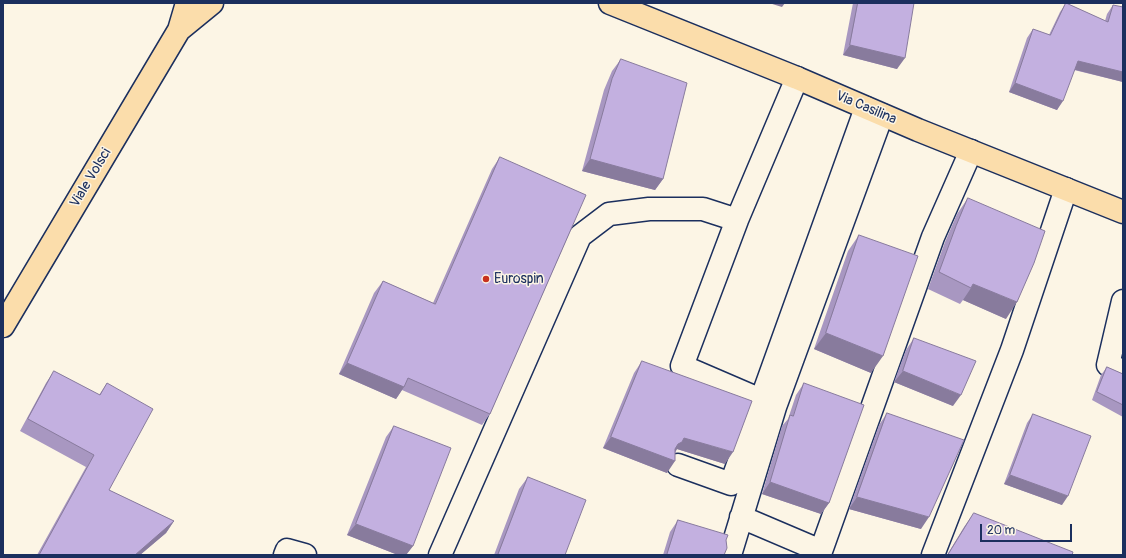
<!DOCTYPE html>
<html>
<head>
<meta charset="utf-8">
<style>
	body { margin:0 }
	#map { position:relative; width:1126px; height:558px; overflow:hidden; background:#fcf5e5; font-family:Pangolin,sans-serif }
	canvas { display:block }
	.frame { position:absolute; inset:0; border:4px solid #1b2f5e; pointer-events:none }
	.scale { position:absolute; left:980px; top:524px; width:92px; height:18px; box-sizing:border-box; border:2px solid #1b2f5e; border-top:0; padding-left:5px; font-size:12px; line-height:14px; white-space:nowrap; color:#1b2f5e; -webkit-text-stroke:3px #fcf5e5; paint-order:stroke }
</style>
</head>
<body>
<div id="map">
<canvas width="1126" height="558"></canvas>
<div class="frame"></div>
<div class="scale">20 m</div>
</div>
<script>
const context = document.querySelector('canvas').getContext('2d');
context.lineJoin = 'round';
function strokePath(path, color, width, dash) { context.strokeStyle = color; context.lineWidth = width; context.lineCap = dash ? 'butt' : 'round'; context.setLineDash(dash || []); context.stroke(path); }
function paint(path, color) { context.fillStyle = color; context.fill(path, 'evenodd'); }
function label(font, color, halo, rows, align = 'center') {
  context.font = font + ' Pangolin,sans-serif'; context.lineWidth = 3; context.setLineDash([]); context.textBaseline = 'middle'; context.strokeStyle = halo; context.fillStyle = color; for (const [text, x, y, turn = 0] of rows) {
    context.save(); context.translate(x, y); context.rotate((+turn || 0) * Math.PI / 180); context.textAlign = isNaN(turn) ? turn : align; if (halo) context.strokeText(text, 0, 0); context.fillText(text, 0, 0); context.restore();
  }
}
const minor = new Path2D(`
	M 737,220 L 682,366 L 761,400
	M 1123,301 L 1108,365 L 1123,371
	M 678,465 L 731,484 L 866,108
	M 741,517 L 821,551 L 933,237 L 971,151
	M 285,555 L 287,550 L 305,555
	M 440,555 L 580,236 L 609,214 L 649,209 L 703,209 L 737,220 L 797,78
	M 730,555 L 775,407 L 882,115
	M 933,555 L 1012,350 L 1066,189`);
const major = new Path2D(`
	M 610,3 L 797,78 L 918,130 L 1123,212
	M 179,30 L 212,3
	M 3,326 L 179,30 L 187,3`);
const wall = new Path2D(`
	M 853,3 L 914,3 L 897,69 L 843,55 Z
	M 1066,3 L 1105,21 L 1107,14 L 1113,5 L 1123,82 L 1074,70 L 1057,110 L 1009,92 L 1027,38 L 1033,29 L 1049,35 L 1060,12 Z
	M 621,59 L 663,179 L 655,190 L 582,171 L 604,90 L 612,71 Z
	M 500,157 L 490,414 L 482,425 L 402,390 L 396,399 L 339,374 L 374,293 L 383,281 L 433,303 L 492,169 Z
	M 968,198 L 1006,319 L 963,300 L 960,304 L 928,289 L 945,242 L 957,214 Z
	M 859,235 L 871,373 L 814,349 L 848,251 Z
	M 914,338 L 953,406 L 894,382 L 906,350 Z
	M 642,361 L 725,464 L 677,449 L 675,453 L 667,473 L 603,448 L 634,373 Z
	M 1107,367 L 1123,374 L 1123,417 L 1092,400 L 1101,375 Z
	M 54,371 L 99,395 L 107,383 L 109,490 L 174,521 L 166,533 L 140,555 L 37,555 L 86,467 L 20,431 L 46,383 Z
	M 804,383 L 829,503 L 821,514 L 762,494 L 782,426 L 788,419 L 796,395 Z
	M 887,413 L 921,529 L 849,509 L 879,425 Z
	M 1033,414 L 1062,505 L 1004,484 L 1027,423 Z
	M 394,426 L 413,546 L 406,555 L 398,555 L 347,535 L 386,437 Z
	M 528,477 L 565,555 L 494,555 L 519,489 Z
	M 974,513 L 1072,555 L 947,555 L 964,527 Z
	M 678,520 L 726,540 L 724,555 L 663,555 L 670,532 Z`);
const shadedWall = new Path2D(`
	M 769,3 L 785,3 L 782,7 Z
	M 850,45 L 905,58 L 897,69 L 843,55 Z
	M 1078,61 L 1123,72 L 1123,82 L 1072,69 Z
	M 1015,83 L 1063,101 L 1057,110 L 1009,92 Z
	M 590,159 L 663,179 L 655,190 L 582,171 Z
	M 973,284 L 1017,302 L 1006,319 L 963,300 L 971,288 Z
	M 826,333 L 883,356 L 871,373 L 814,349 Z
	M 347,363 L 404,387 L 396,399 L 339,374 Z
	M 903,371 L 961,395 L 953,406 L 894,382 Z
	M 611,437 L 675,461 L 667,473 L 603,448 Z
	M 684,438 L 733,452 L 725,464 L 677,449 L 674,453 L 670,456 L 678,444 Z
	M 1010,475 L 1068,496 L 1062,505 L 1004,484 Z
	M 770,482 L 829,503 L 821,514 L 762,494 Z
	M 857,497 L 929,517 L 921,529 L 849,509 Z
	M 174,521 L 166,533 L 140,555 L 135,555 Z
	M 356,524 L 413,546 L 406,555 L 398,555 L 347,535 Z`);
const building = new Path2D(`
	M 858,3 L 914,3 L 905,58 L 850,45 Z
	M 1066,3 L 1108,22 L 1113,5 L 1123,7 L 1123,72 L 1078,61 L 1063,101 L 1015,83 L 1033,29 L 1050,35 Z
	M 621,59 L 687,83 L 663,179 L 590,159 L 612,79 Z
	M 500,157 L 586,195 L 490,414 L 408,378 L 404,387 L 347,363 L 383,281 L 435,304 Z
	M 968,198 L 1045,231 L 1034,263 L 1017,302 L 973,284 L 971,288 L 939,272 L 956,226 Z
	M 859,235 L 918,256 L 883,356 L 826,333 Z
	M 914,338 L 976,361 L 961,395 L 903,371 Z
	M 642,361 L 752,401 L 733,452 L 684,438 L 682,442 L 678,444 L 675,449 L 675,461 L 611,437 Z
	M 1107,367 L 1123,374 L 1123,405 L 1097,392 Z
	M 54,371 L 100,395 L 107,383 L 153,409 L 109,490 L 174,521 L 135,555 L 39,555 L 94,455 L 28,419 Z
	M 804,383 L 864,405 L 829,503 L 770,482 L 790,415 L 793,416 Z
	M 887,413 L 964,440 L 929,517 L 857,497 Z
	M 1033,414 L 1091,436 L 1068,496 L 1010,475 Z
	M 394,426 L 451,448 L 413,546 L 356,524 Z
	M 528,477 L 586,500 L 565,555 L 498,555 Z
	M 974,513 L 1073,552 L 1072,555 L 948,555 Z
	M 678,520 L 728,535 L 726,540 L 727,548 L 724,555 L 667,555 Z`);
const markers = [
	[486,279,4,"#c8321e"]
];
const streetNames = [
	["Via Casilina",866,108,23],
	["Viale Volsci",91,178,-59]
];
const poiNames = [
	["Eurospin",494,279]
];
strokePath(minor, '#1b2f5e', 25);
strokePath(major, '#1b2f5e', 25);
strokePath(minor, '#fcf5e5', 22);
strokePath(major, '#fbddab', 22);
paint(wall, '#a897c1');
paint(shadedWall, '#887b9d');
paint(building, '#c3b0e0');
strokePath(building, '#887b9d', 1);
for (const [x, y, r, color] of markers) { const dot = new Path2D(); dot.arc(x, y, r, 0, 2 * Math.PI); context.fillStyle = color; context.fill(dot); strokePath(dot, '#fcf5e5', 1.5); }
label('14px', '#1b2f5e', '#fcf5e5', streetNames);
label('14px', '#1b2f5e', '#fcf5e5', poiNames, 'left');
</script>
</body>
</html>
